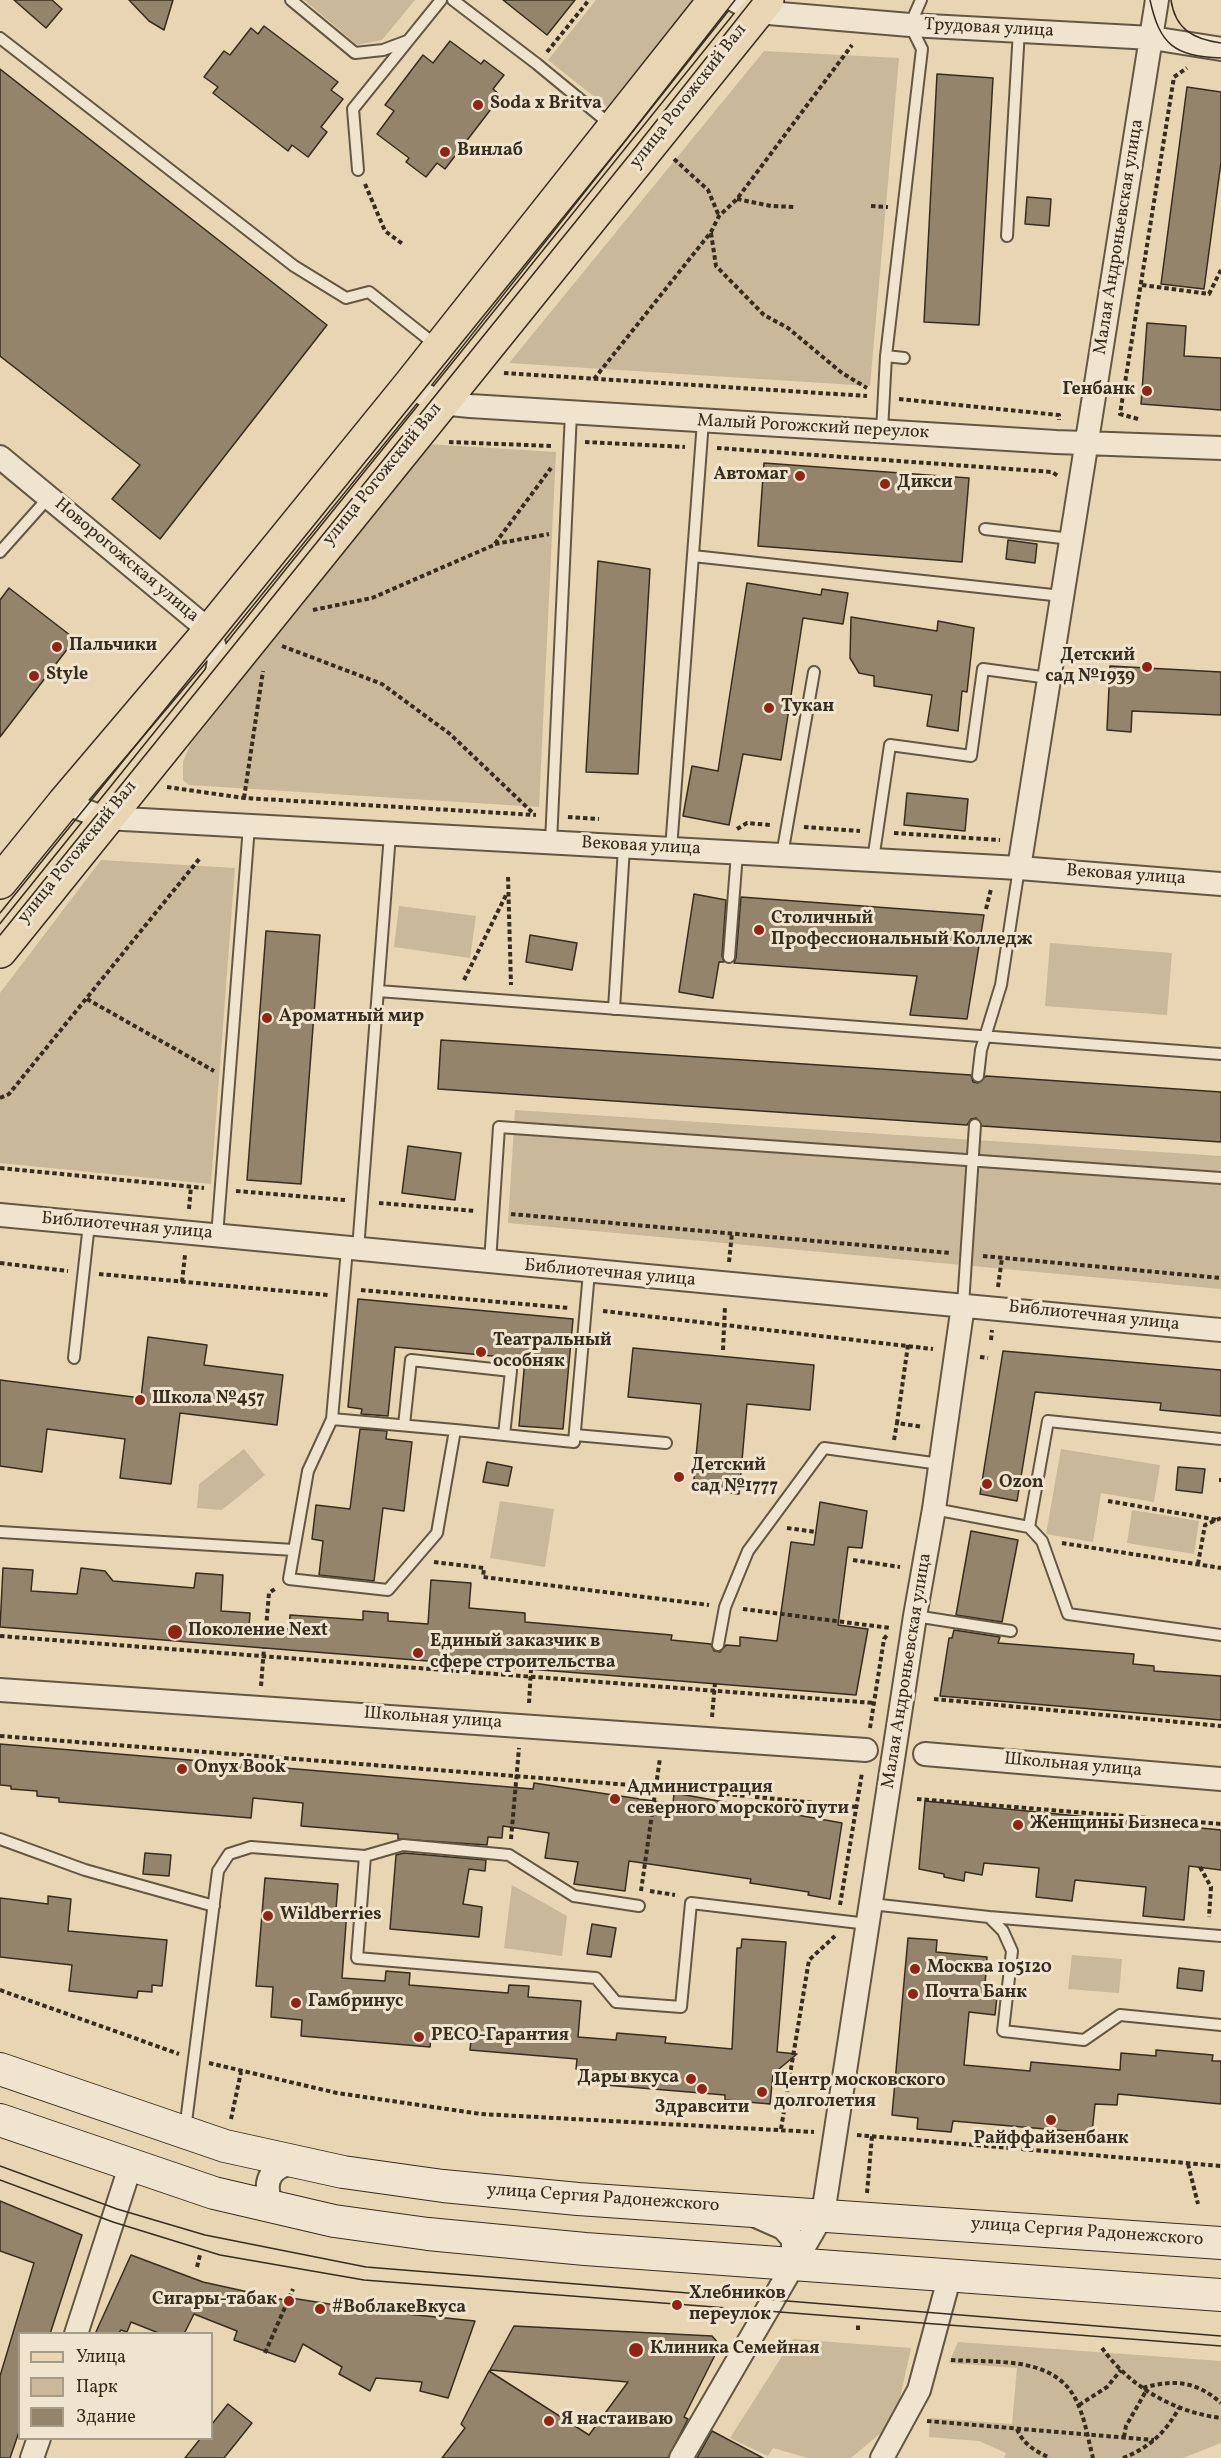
<!DOCTYPE html>
<html>
<head>
<meta charset="utf-8">
<style>
	body { margin:0 }
	#map { position:relative; width:1221px; height:2458px; overflow:hidden; background:#e8d5b3; font-family:Vollkorn,serif }
	canvas { display:block }
	.legend { position:absolute; left:18px; top:2332px; width:195px; height:108px; box-sizing:border-box; background:#f0e4ce; border:2px solid #a69b87; margin:0; padding:8px 10px; list-style:none; font-size:18px; color:#382d1d }
	.legend li { display:flex; align-items:center; gap:12px; height:30px }
	.legend b { width:30px; border:2px solid #a69b87 }
</style>
</head>
<body>
<div id="map">
<canvas width="1221" height="2458"></canvas>
<ul class="legend">
<li><b style="height:8px;background:#e8d5b3"></b>Улица</li>
<li><b style="height:16px;background:#cab89a"></b>Парк</li>
<li><b style="height:16px;background:#94846b"></b>Здание</li>
</ul>
</div>
<script>
const context = document.querySelector('canvas').getContext('2d');
context.lineJoin = 'round';
function paint(path, color) { context.fillStyle = color; context.fill(path, 'evenodd'); }
function strokePath(path, color, width, dash) { context.strokeStyle = color; context.lineWidth = width; context.lineCap = dash ? 'butt' : 'round'; context.setLineDash(dash || []); context.stroke(path); }
function label(font, color, halo, rows, align = 'center') {
  context.font = font + ' Vollkorn,serif'; context.lineWidth = 6; context.setLineDash([]); context.textBaseline = 'middle'; context.strokeStyle = halo; context.fillStyle = color; for (const [text, x, y, turn = 0] of rows) {
    context.save(); context.translate(x, y); context.rotate((+turn || 0) * Math.PI / 180); context.textAlign = isNaN(turn) ? turn : align; if (halo) context.strokeText(text, 0, 0); context.fillText(text, 0, 0); context.restore();
  }
}
const green = new Path2D(`
	M 304,0 L 415,0 L 382,40 L 357,45 Z
	M 596,0 L 694,0 L 607,107 L 548,60 Z
	M 764,51 L 899,58 L 870,386 L 509,363 Z
	M 427,444 L 556,452 L 539,807 L 189,785 L 183,780 L 183,762 L 190,745 Z
	M 101,860 L 235,868 L 211,1184 L 0,1163 L 0,993 Z
	M 399,906 L 476,916 L 470,958 L 394,947 Z
	M 1050,943 L 1172,953 L 1167,1015 L 1045,1006 Z
	M 515,1110 L 1221,1156 L 1221,1289 L 508,1223 Z
	M 244,1449 L 265,1475 L 222,1510 L 197,1508 L 199,1484 Z
	M 1061,1449 L 1160,1465 L 1154,1502 L 1101,1493 L 1093,1542 L 1046,1534 Z
	M 500,1501 L 554,1509 L 545,1567 L 490,1558 Z
	M 1132,1510 L 1199,1521 L 1194,1554 L 1127,1543 Z
	M 512,1885 L 567,1916 L 562,1956 L 504,1948 Z
	M 1072,1955 L 1122,1959 L 1119,1993 L 1068,1989 Z
	M 793,2339 L 911,2348 L 895,2421 L 851,2458 L 808,2458 L 773,2448 L 768,2456 L 730,2438 Z
	M 958,2342 L 1221,2361 L 1221,2443 L 1183,2458 L 1004,2458 L 1006,2453 L 979,2441 L 929,2437 L 930,2418 L 1012,2424 L 1017,2368 L 949,2363 Z`);
const building = new Path2D(`
	M 14,0 L 52,0 L 62,9 L 46,28 Z
	M 129,0 L 173,0 L 164,30 L 149,21 Z
	M 503,0 L 575,0 L 547,35 Z
	M 264,26 L 338,82 L 331,90 L 343,99 L 321,127 L 327,132 L 308,157 L 292,145 L 288,151 L 213,93 L 218,87 L 204,77 L 224,51 L 230,55 L 251,28 L 258,34 Z
	M 450,41 L 481,64 L 484,60 L 504,75 L 493,89 L 501,96 L 445,169 L 437,163 L 426,177 L 406,162 L 409,158 L 377,134 L 394,111 L 385,105 L 423,55 L 433,63 Z
	M 0,69 L 327,325 L 160,539 L 112,499 L 140,465 L 0,356 Z
	M 937,74 L 993,78 L 979,325 L 924,322 Z
	M 1187,87 L 1221,92 L 1221,162 L 1204,289 L 1161,284 Z
	M 1027,197 L 1051,199 L 1049,226 L 1025,224 Z
	M 1147,323 L 1186,326 L 1184,356 L 1221,358 L 1221,410 L 1141,404 Z
	M 764,463 L 969,478 L 962,562 L 758,546 Z
	M 1008,540 L 1037,544 L 1035,563 L 1006,559 Z
	M 598,561 L 650,569 L 638,774 L 586,772 Z
	M 747,583 L 821,595 L 822,589 L 848,593 L 843,624 L 803,618 L 781,760 L 743,754 L 729,825 L 683,816 L 692,766 L 718,771 Z
	M 9,588 L 75,639 L 0,737 L 0,600 Z
	M 851,617 L 937,631 L 938,621 L 974,628 L 967,692 L 962,691 L 958,731 L 927,726 L 932,695 L 874,686 L 874,676 L 859,673 L 850,658 Z
	M 1110,666 L 1221,672 L 1221,715 L 1132,711 L 1131,732 L 1107,730 Z
	M 907,793 L 968,799 L 965,831 L 904,825 Z
	M 694,894 L 726,900 L 722,956 L 724,962 L 719,962 L 713,998 L 679,992 Z
	M 741,897 L 984,915 L 967,1019 L 910,1015 L 917,976 L 734,963 L 736,958 Z
	M 266,931 L 320,935 L 301,1184 L 247,1180 Z
	M 530,935 L 577,943 L 572,970 L 526,962 Z
	M 441,1040 L 971,1075 L 973,1082 L 978,1083 L 986,1076 L 1221,1092 L 1221,1142 L 982,1126 L 976,1118 L 971,1119 L 967,1125 L 438,1089 Z
	M 408,1146 L 461,1153 L 455,1200 L 402,1193 Z
	M 358,1299 L 573,1319 L 563,1429 L 519,1426 L 525,1359 L 395,1347 L 388,1416 L 361,1414 L 362,1409 L 348,1407 Z
	M 148,1337 L 207,1345 L 204,1365 L 283,1375 L 277,1425 L 180,1413 L 171,1484 L 120,1478 L 125,1439 L 47,1429 L 42,1472 L 0,1466 L 0,1380 L 141,1398 Z
	M 633,1348 L 814,1365 L 810,1410 L 747,1404 L 739,1494 L 693,1489 L 701,1404 L 628,1397 Z
	M 1003,1351 L 1221,1370 L 1221,1416 L 1160,1410 L 1161,1403 L 1035,1392 L 1017,1501 L 980,1494 Z
	M 360,1429 L 387,1431 L 386,1439 L 412,1442 L 404,1511 L 383,1508 L 374,1581 L 319,1575 L 323,1541 L 312,1539 L 316,1505 L 350,1509 Z
	M 487,1462 L 512,1467 L 508,1486 L 483,1482 Z
	M 1178,1467 L 1205,1469 L 1202,1493 L 1176,1490 Z
	M 820,1502 L 867,1511 L 862,1548 L 848,1547 L 838,1625 L 868,1629 L 856,1695 L 0,1627 L 3,1568 L 33,1570 L 31,1591 L 77,1594 L 81,1568 L 105,1571 L 113,1581 L 194,1588 L 196,1573 L 223,1575 L 221,1611 L 250,1613 L 249,1627 L 289,1629 L 290,1615 L 363,1620 L 363,1611 L 388,1613 L 388,1621 L 428,1624 L 431,1580 L 471,1583 L 469,1608 L 525,1613 L 525,1622 L 672,1635 L 671,1640 L 711,1644 L 714,1651 L 720,1652 L 726,1645 L 740,1646 L 740,1637 L 777,1641 L 791,1542 L 814,1545 Z
	M 971,1531 L 1018,1540 L 1002,1622 L 956,1615 Z
	M 954,1630 L 1000,1637 L 998,1643 L 1134,1654 L 1133,1664 L 1154,1666 L 1154,1671 L 1221,1676 L 1221,1720 L 940,1696 L 949,1638 L 952,1638 Z
	M 0,1744 L 533,1789 L 534,1783 L 673,1804 L 674,1793 L 842,1823 L 830,1899 L 808,1895 L 809,1892 L 750,1883 L 751,1879 L 629,1861 L 625,1891 L 574,1884 L 578,1862 L 545,1858 L 549,1833 L 503,1826 L 502,1838 L 488,1837 L 487,1845 L 398,1839 L 398,1834 L 301,1826 L 303,1803 L 253,1798 L 251,1818 L 59,1802 L 59,1798 L 37,1796 L 37,1791 L 11,1789 L 11,1786 L 0,1785 Z
	M 925,1801 L 1221,1830 L 1221,1870 L 1189,1866 L 1184,1920 L 1143,1916 L 1146,1887 L 1075,1880 L 1072,1901 L 1036,1897 L 1039,1868 L 984,1863 L 982,1875 L 965,1872 L 964,1881 L 944,1877 L 944,1874 L 919,1869 Z
	M 145,1853 L 171,1855 L 169,1876 L 143,1874 Z
	M 404,1853 L 486,1860 L 485,1871 L 469,1869 L 463,1904 L 482,1907 L 479,1937 L 390,1929 L 396,1855 Z
	M 265,1878 L 338,1884 L 336,1909 L 347,1910 L 342,1978 L 385,1981 L 386,1971 L 410,1973 L 409,1985 L 508,1993 L 509,1985 L 529,1986 L 528,1997 L 581,2001 L 578,2037 L 616,2040 L 617,2033 L 641,2035 L 666,2037 L 665,2043 L 732,2049 L 737,1948 L 741,1948 L 742,1939 L 786,1942 L 777,2052 L 797,2054 L 773,2074 L 770,2104 L 725,2100 L 725,2095 L 593,2084 L 594,2071 L 576,2069 L 577,2059 L 470,2050 L 471,2040 L 431,2037 L 430,2047 L 301,2036 L 302,2020 L 271,2017 L 273,1987 L 256,1986 Z
	M 48,1896 L 71,1899 L 68,1931 L 167,1940 L 162,1986 L 152,1985 L 152,1992 L 138,1991 L 137,1998 L 69,1991 L 72,1965 L 0,1957 L 0,1898 L 48,1904 Z
	M 592,1924 L 616,1928 L 611,1957 L 587,1954 Z
	M 908,1938 L 937,1940 L 936,1952 L 987,1957 L 985,1985 L 998,1987 L 995,2015 L 969,2012 L 964,2065 L 1030,2071 L 1031,2062 L 1120,2070 L 1121,2053 L 1156,2056 L 1156,2050 L 1213,2055 L 1212,2061 L 1221,2061 L 1221,2104 L 1118,2094 L 1117,2105 L 1095,2104 L 1092,2133 L 953,2121 L 951,2132 L 917,2129 L 918,2118 L 892,2115 Z
	M 1179,1968 L 1204,1971 L 1202,1991 L 1177,1988 Z
	M 0,2201 L 82,2235 L 50,2334 L 20,2334 L 20,2429 L 10,2458 L 0,2458 L 0,2376 L 34,2263 L 0,2251 Z
	M 131,2255 L 203,2282 L 289,2301 L 291,2298 L 368,2310 L 475,2321 L 448,2398 L 420,2391 L 422,2382 L 376,2378 L 370,2391 L 339,2374 L 342,2367 L 303,2344 L 295,2362 L 234,2340 L 237,2331 L 194,2314 L 184,2334 L 161,2334 L 131,2322 L 127,2332 L 121,2330 L 118,2334 L 95,2334 Z
	M 514,2326 L 712,2336 L 720,2345 L 684,2417 L 688,2419 L 668,2458 L 442,2458 L 465,2428 L 461,2424 L 489,2371 L 589,2435 L 628,2382 L 490,2370 Z
	M 228,2404 L 252,2423 L 224,2458 L 185,2458 L 200,2439 L 212,2439 L 212,2424 Z
	M 712,2431 L 763,2458 L 697,2458 Z`);
const path = new Path2D(`
	M 547,52 L 589,0
	M 674,159 L 708,190 L 719,216
	M 365,184 L 385,231 L 404,245
	M 737,199 L 771,206 L 795,207
	M 871,206 L 888,207
	M 711,233 L 716,266 L 764,315 L 788,328 L 842,373 L 867,388
	M 1142,285 L 1209,294 L 1221,270
	M 504,373 L 867,396
	M 594,379 L 711,232 L 719,216 L 737,199 L 852,45
	M 899,399 L 1059,415 L 1059,420
	M 1138,419 L 1120,414 L 1174,77 L 1187,68
	M 449,442 L 552,446
	M 585,442 L 685,447
	M 717,448 L 1052,472 L 1058,476
	M 495,544 L 549,534
	M 313,610 L 372,598 L 494,545 L 551,468
	M 282,646 L 382,684 L 450,734 L 534,814
	M 167,787 L 244,798 L 536,815
	M 244,798 L 263,671
	M 568,817 L 599,819
	M 804,827 L 860,831
	M 737,829 L 747,823 L 770,825
	M 894,833 L 1000,840
	M 508,877 L 511,985
	M 986,909 L 991,889
	M 464,980 L 507,893
	M 87,999 L 214,1071
	M 0,1098 L 9,1094 L 200,858
	M 0,1168 L 204,1188
	M 236,1191 L 345,1200
	M 379,1203 L 476,1211
	M 189,1209 L 191,1187
	M 511,1214 L 951,1253
	M 983,1256 L 1221,1278
	M 729,1262 L 732,1233
	M 0,1263 L 68,1271
	M 99,1274 L 328,1295
	M 182,1282 L 185,1255
	M 998,1287 L 1002,1258
	M 361,1290 L 569,1308
	M 603,1311 L 933,1349
	M 991,1340 L 992,1330
	M 908,1345 L 897,1423 L 923,1427
	M 723,1350 L 725,1306
	M 980,1357 L 988,1358
	M 894,1440 L 897,1423
	M 1219,1480 L 1221,1480
	M 1108,1501 L 1218,1520
	M 787,1528 L 816,1532
	M 1062,1543 L 1221,1568
	M 853,1560 L 900,1567
	M 434,1562 L 484,1568 L 483,1577 L 709,1605
	M 1198,1564 L 1205,1525 L 1221,1518
	M 743,1609 L 890,1628
	M 266,1628 L 269,1593 L 276,1588
	M 0,1636 L 874,1703
	M 261,1686 L 264,1648
	M 934,1699 L 1221,1726
	M 529,1703 L 531,1669
	M 712,1717 L 715,1683
	M 870,1728 L 884,1639 L 887,1635
	M 0,1736 L 656,1787 L 856,1807
	M 917,1799 L 1221,1824
	M 511,1839 L 519,1748
	M 1200,1867 L 1211,1887 L 1209,1917
	M 641,1891 L 660,1758
	M 650,1891 L 675,1895
	M 840,1905 L 862,1773
	M 0,1990 L 179,2054
	M 209,2063 L 337,2093 L 481,2114 L 814,2132
	M 231,2119 L 241,2072
	M 781,2129 L 809,1960 L 835,1936
	M 857,2135 L 1221,2166
	M 1188,2164 L 1198,2204
	M 867,2193 L 872,2136
	M 197,2267 L 200,2255
	M 858,2330 L 858,2325
	M 1102,2348 C 1130,2387 1174,2412 1221,2418
	M 265,2353 L 293,2289
	M 951,2360 C 993,2363 1054,2355 1076,2400 C 1085,2418 1088,2439 1093,2458
	M 1143,2388 C 1174,2379 1196,2381 1221,2403
	M 1079,2405 L 1107,2387 L 1121,2370
	M 927,2421 L 1154,2440
	M 1017,2429 C 1023,2444 1035,2451 1050,2458
	M 1124,2437 L 1126,2426 L 1146,2391
	M 1123,2458 C 1149,2448 1166,2432 1179,2408`);
const lane = new Path2D(`
	M 291,0 L 355,53 L 383,50 L 407,41
	M 453,0 L 537,64 L 611,125
	M 0,38 L 294,266 L 346,298 L 369,292 L 437,346
	M 358,170 L 353,109 L 441,0
	M 1007,236 L 1019,30
	M 886,356 L 904,358
	M 882,431 L 886,356 L 922,49 L 910,25 L 921,0
	M 985,529 L 1071,539
	M 0,552 L 49,497
	M 693,556 L 1062,596
	M 551,842 L 571,413
	M 671,849 L 703,421
	M 782,855 L 814,672
	M 873,860 L 890,745 L 971,756 L 983,669 L 1049,678
	M 729,957 L 737,853
	M 378,991 L 1221,1054
	M 614,1009 L 624,847
	M 978,1076 L 981,1050 L 1001,985 L 1019,868
	M 217,1236 L 249,826
	M 358,1249 L 390,834
	M 490,1262 L 499,1127 L 1221,1178
	M 963,1305 L 975,1125
	M 74,1358 L 89,1224
	M 332,1419 L 455,1430 L 437,1533 L 388,1590 L 289,1579 L 308,1471 L 332,1419 L 347,1249
	M 404,1425 L 411,1360 L 511,1371 L 504,1435
	M 455,1430 L 574,1442 L 589,1272
	M 575,1435 L 666,1443
	M 934,1509 L 1029,1527 L 1042,1541 L 1068,1614 L 1221,1635
	M 1029,1527 L 1048,1421 L 1221,1439
	M 0,1532 L 294,1550
	M 915,1616 L 1011,1631
	M 718,1645 L 725,1607 L 748,1551 L 824,1448 L 940,1464
	M 0,1839 L 85,1870 L 214,1906
	M 365,1856 L 357,1958 L 596,1978 L 616,2002 L 681,2007 L 691,1903 L 868,1924
	M 871,1904 L 989,1917 L 1003,1931 L 1012,1951 L 1003,2031 L 1084,2040 L 1120,2015 L 1221,2025
	M 989,1917 L 1221,1936
	M 185,2130 L 218,1871 L 229,1854 L 251,1847 L 365,1856 L 403,1845 L 509,1855 L 574,1896 L 639,1906`);
const street = new Path2D(`
	M 734,0 L 757,12 L 910,25 L 1152,38 L 1221,49
	M 409,386 L 440,403 L 470,406 L 1056,442 L 1221,448
	M 0,457 L 210,631 L 219,661 L 215,683
	M 64,803 L 105,818 L 1019,868 L 1221,884
	M 1019,868 L 1157,0
	M 0,1215 L 1221,1330
	M 0,1690 L 866,1750
	M 925,1754 L 1221,1779
	M 285,2210 L 270,2200 C 263,2179 273,2165 295,2163
	M 758,2217 L 783,2228 L 793,2239 L 793,2264
	M 76,2334 L 130,2167
	M 32,2458 L 39,2438
	M 681,2458 L 823,2214 L 915,1616 L 934,1509 L 963,1305
	M 882,2458 L 919,2390 L 950,2275`);
const secondary = new Path2D(`
	M 0,2069 L 225,2146 L 343,2172 L 443,2186 L 578,2199 L 1221,2243
	M 0,2120 L 214,2193 L 334,2221 L 428,2234 L 585,2249 L 1221,2295`);
const primary = new Path2D(`
	M 0,882 L 64,803 L 210,631 L 409,386 L 715,0
	M 0,951 L 767,0`);
const tram = new Path2D(`
	M 1150,0 C 1160,45 1174,56 1221,58
	M 1171,0 C 1175,29 1193,39 1221,43
	M 0,913 L 625,141 L 735,0
	M 0,935 L 635,148 L 752,0
	M 0,2166 L 117,2209 L 205,2235 L 366,2267 L 1221,2336
	M 0,2180 L 113,2222 L 220,2255 L 364,2280 L 1221,2346`);
const markers = [
	[478,105,6,"#8f2418"],
	[445,152,6,"#8f2418"],
	[1147,391,6,"#8f2418"],
	[800,476,6,"#8f2418"],
	[885,484,6,"#8f2418"],
	[57,647,6,"#8f2418"],
	[1147,667,6,"#8f2418"],
	[34,676,6,"#8f2418"],
	[769,708,6,"#8f2418"],
	[759,930,6,"#8f2418"],
	[267,1018,6,"#8f2418"],
	[481,1352,6,"#8f2418"],
	[140,1400,6,"#8f2418"],
	[679,1477,6,"#8f2418"],
	[987,1484,6,"#8f2418"],
	[175,1632,8,"#8f2418"],
	[418,1653,6,"#8f2418"],
	[182,1769,6,"#8f2418"],
	[615,1799,6,"#8f2418"],
	[1018,1825,6,"#8f2418"],
	[268,1916,6,"#8f2418"],
	[915,1969,6,"#8f2418"],
	[913,1994,6,"#8f2418"],
	[296,2003,6,"#8f2418"],
	[419,2037,6,"#8f2418"],
	[691,2079,6,"#8f2418"],
	[702,2089,6,"#8f2418"],
	[762,2092,6,"#8f2418"],
	[1051,2120,6,"#8f2418"],
	[289,2301,6,"#8f2418"],
	[677,2305,6,"#8f2418"],
	[320,2309,6,"#8f2418"],
	[636,2350,8,"#8f2418"],
	[549,2421,6,"#8f2418"]
];
const streetNames = [
	["Трудовая улица",989,29,3],
	["улица Рогожский Вал",689,97,-52],
	["Малая Андроньевская улица",1120,237,-81],
	["Малый Рогожский переулок",813,428,3],
	["улица Рогожский Вал",383,475,-51],
	["Новорогожская улица",126,561,40],
	["Вековая улица",641,847,3],
	["улица Рогожский Вал",78,853,-51],
	["Вековая улица",1126,876,4],
	["Библиотечная улица",127,1227,5],
	["Библиотечная улица",610,1274,5],
	["Библиотечная улица",1094,1317,6],
	["Малая Андроньевская улица",908,1671,-81],
	["Школьная улица",433,1719,4],
	["Школьная улица",1073,1766,5],
	["улица Сергия Радонежского",603,2199,4],
	["улица Сергия Радонежского",1087,2233,4]
];
const poiNames = [
	["Soda x Britva",490,105],
	["Винлаб",457,152],
	["Генбанк",1135,391,"right"],
	["Автомаг",788,476,"right"],
	["Дикси",897,484],
	["Пальчики",69,647],
	["Детский",1135,657,"right"],
	["сад №1939",1135,678,"right"],
	["Style",46,676],
	["Тукан",781,708],
	["Столичный",771,920],
	["Профессиональный Колледж",771,941],
	["Ароматный мир",279,1018],
	["Театральный",493,1342],
	["особняк",493,1363],
	["Школа №457",152,1400],
	["Детский",691,1467],
	["сад №1777",691,1488],
	["Ozon",999,1484],
	["Поколение Next",188,1632],
	["Единый заказчик в",430,1643],
	["сфере строительства",430,1664],
	["Onyx Book",194,1769],
	["Администрация",627,1789],
	["северного морского пути",627,1810],
	["Женщины Бизнеса",1030,1825],
	["Wildberries",280,1916],
	["Москва 105120",927,1969],
	["Почта Банк",925,1994],
	["Гамбринус",308,2003],
	["РЕСО-Гарантия",431,2037],
	["Дары вкуса",679,2079,"right"],
	["Центр московского",774,2082],
	["долголетия",774,2103],
	["Здравсити",702,2109,"center"],
	["Райффайзенбанк",1051,2140,"center"],
	["Хлебников",689,2295],
	["переулок",689,2316],
	["Сигары-табак",277,2301,"right"],
	["#ВоблакеВкуса",332,2309],
	["Клиника Семейная",650,2350],
	["Я настаиваю",561,2421]
];
paint(green, '#cab89a');
paint(building, '#94846b');
strokePath(building, '#382d1d', 1.5);
strokePath(lane, '#645742', 14);
strokePath(street, '#645742', 26);
strokePath(secondary, '#382d1d', 34);
strokePath(primary, '#382d1d', 36);
strokePath(path, '#382d1d', 4, [4.5, 3]);
strokePath(lane, '#f0e4ce', 10);
strokePath(street, '#f0e4ce', 22);
strokePath(secondary, '#f0e4ce', 32);
strokePath(primary, '#e8d5b3', 33);
strokePath(tram, '#382d1d', 1.5);
for (const [x, y, r, color] of markers) { const dot = new Path2D(); dot.arc(x, y, r, 0, 2 * Math.PI); context.fillStyle = color; context.fill(dot); strokePath(dot, '#f0e4ce', 2); }
label('18px', '#382d1d', '#f0e4ce', streetNames);
label('bold 18px', '#382d1d', '#f0e4ce', poiNames, 'left');
</script>
</body>
</html>
